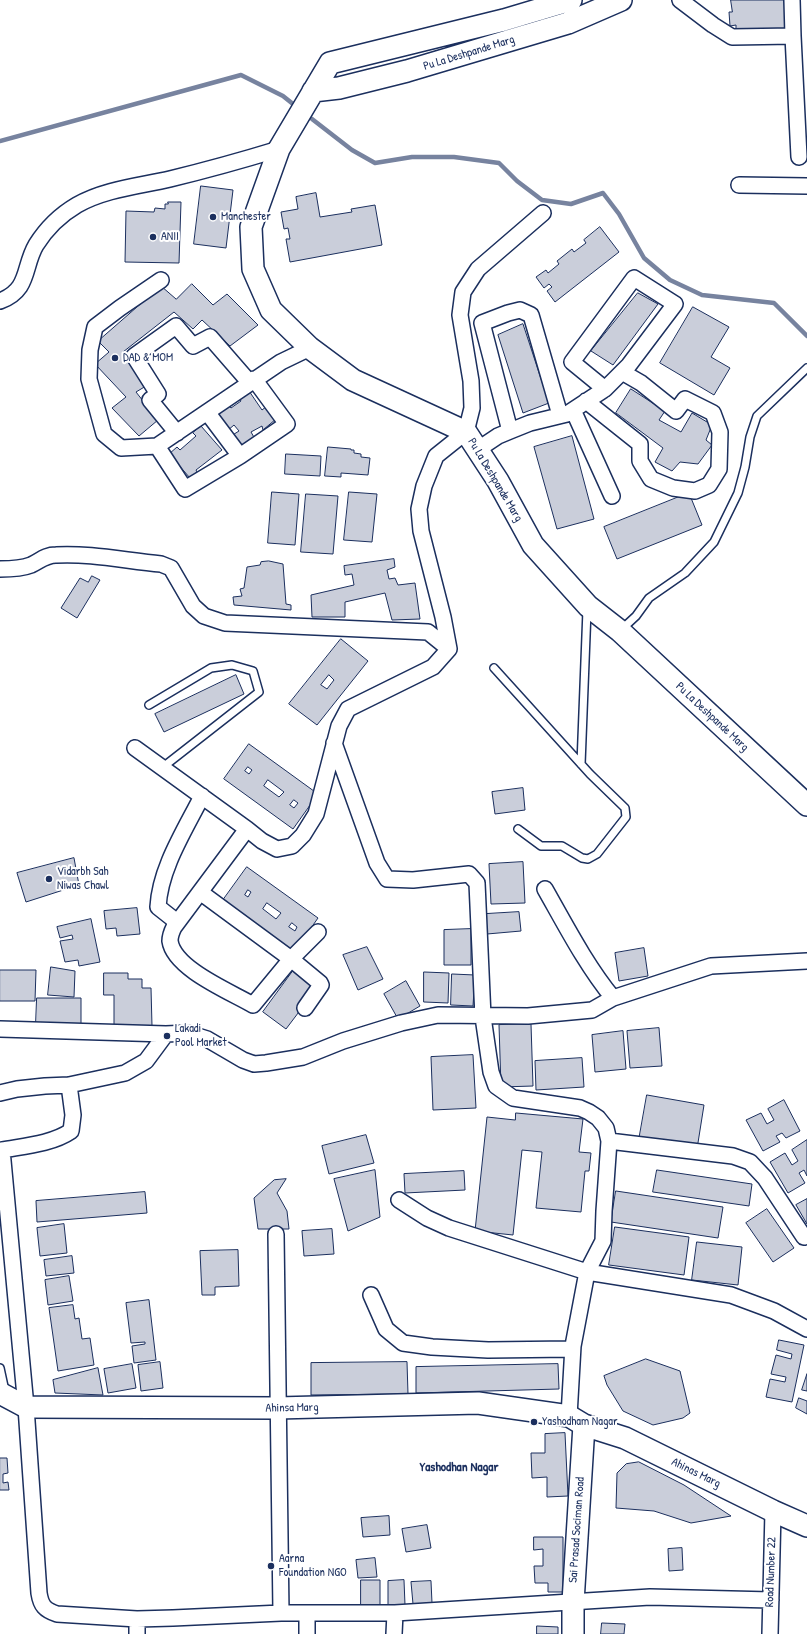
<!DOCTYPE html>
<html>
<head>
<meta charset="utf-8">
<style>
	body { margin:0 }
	canvas { display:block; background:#fff }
</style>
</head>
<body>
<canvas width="807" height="1634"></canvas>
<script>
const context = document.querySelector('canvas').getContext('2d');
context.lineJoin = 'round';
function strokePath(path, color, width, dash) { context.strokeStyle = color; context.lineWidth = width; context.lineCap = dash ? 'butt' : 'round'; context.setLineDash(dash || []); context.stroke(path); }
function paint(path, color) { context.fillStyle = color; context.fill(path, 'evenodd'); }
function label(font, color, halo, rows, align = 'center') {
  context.font = font + ' "Patrick Hand",sans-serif'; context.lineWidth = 4; context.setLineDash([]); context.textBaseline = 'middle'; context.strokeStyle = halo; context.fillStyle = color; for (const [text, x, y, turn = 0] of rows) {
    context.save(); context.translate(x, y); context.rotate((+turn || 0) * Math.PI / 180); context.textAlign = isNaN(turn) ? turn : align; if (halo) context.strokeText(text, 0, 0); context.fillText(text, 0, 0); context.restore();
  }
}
const stream = new Path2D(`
	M 312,119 L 352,150 L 375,163 L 412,157 L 454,157 L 499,163 L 517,181 L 542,200 L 571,204 L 603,193 L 619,214 L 644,258 L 670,280 L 702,295 L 774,303 L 807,336
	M 0,141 L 241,75 L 283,96 L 298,108`);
const building = new Path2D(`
	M 731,0 L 787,0 L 789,31 L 736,34 L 736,25 L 730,26 L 729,12 L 732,12 Z
	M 201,186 L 233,190 L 226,248 L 194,244 Z
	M 316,193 L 320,217 L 352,212 L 351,209 L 375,205 L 382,245 L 290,262 L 286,239 L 290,239 L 288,228 L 284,229 L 281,212 L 298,209 L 296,197 Z
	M 168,202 L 181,202 L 179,263 L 125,262 L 126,211 L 154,212 L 155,208 L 165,209 L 165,204 L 168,204 Z
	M 600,227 L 619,252 L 555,302 L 547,291 L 552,287 L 549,284 L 544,288 L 536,277 L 546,270 L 548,273 L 559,264 L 557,261 L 572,249 L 574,252 L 586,243 L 584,240 Z
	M 192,284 L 213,305 L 227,294 L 258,325 L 230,346 L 202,320 L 193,329 L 174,312 L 123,352 L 146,386 L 136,392 L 158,420 L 139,436 L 112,408 L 126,397 L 95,364 L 109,352 L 98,341 L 161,286 L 176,299 Z
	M 638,293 L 658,304 L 613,365 L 591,351 Z
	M 693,307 L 729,327 L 711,357 L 730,368 L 714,395 L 660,363 Z
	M 523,324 L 549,403 L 523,413 L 498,335 Z
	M 247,388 L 262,410 L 267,406 L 276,419 L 263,430 L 262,426 L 251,432 L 255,439 L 242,446 L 231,436 L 239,431 L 234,425 L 227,431 L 214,415 L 228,404 L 231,408 L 241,401 L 238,396 Z
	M 631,389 L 665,411 L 659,420 L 681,432 L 692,413 L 712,425 L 706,440 L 712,445 L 698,464 L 680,462 L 672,471 L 655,462 L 663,448 L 616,413 Z
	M 201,426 L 222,450 L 196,470 L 197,472 L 190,478 L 169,454 L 177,447 L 180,450 L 196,436 L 193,433 Z
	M 572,436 L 594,519 L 557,529 L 534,447 Z
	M 328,447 L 351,449 L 351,450 L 354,450 L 354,453 L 361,454 L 361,457 L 370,458 L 368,475 L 341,473 L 341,477 L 325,476 Z
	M 286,454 L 321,456 L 320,476 L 285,474 Z
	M 272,492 L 299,494 L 295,545 L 268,543 Z
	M 349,492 L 377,494 L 372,542 L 344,540 Z
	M 689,493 L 702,525 L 617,559 L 604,527 Z
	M 306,494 L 338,496 L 333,554 L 301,552 Z
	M 394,559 L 395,567 L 387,570 L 389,579 L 395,578 L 398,585 L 415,583 L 420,619 L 392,620 L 385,593 L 345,602 L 345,617 L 312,617 L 311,595 L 354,585 L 352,574 L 345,575 L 344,566 Z
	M 269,561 L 283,564 L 286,604 L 291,605 L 291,610 L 234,605 L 233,597 L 242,596 L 240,589 L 244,588 L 247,567 L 260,565 L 261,562 Z
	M 92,576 L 100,580 L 77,618 L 61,608 L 80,578 L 88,582 Z
	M 341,639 L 368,661 L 317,725 L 289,704 ZM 329,675 L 334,680 L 327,689 L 321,685 Z
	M 236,675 L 244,694 L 164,732 L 155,714 Z
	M 249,744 L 318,794 L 293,829 L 224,779 ZM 248,767 L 252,770 L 249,774 L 245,771 ZM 268,780 L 284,792 L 279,797 L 264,786 ZM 294,800 L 298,803 L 294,808 L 290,805 Z
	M 523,788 L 525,810 L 495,814 L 492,792 Z
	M 74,858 L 79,885 L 26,902 L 17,873 Z
	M 523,862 L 525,903 L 491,904 L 489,864 Z
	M 247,867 L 318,918 L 292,955 L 221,903 ZM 248,890 L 251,892 L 248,897 L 245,895 ZM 267,903 L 281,913 L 276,919 L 263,909 ZM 292,923 L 297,927 L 295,931 L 289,927 Z
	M 137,908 L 140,934 L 117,936 L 116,928 L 106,929 L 104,911 Z
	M 519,912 L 521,931 L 487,934 L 486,914 Z
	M 91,919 L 100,962 L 79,966 L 78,960 L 65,962 L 60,941 L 73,939 L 72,935 L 60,938 L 57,927 Z
	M 471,929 L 471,965 L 444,965 L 444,930 Z
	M 367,947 L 383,979 L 358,990 L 343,955 Z
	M 644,948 L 648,976 L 619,981 L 615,953 Z
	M 51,967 L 75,971 L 74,997 L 48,995 Z
	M 296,967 L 320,984 L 286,1029 L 263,1012 Z
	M 0,970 L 36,970 L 35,1001 L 0,1001 Z
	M 424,972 L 449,973 L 448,1003 L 424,1002 Z
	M 104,973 L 128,973 L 128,979 L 142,979 L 142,988 L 151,988 L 152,1026 L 114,1026 L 114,995 L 104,995 Z
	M 452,974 L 475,975 L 473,1006 L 451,1005 Z
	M 406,981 L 420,1006 L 398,1019 L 384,994 Z
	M 37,998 L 81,998 L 81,1024 L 36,1023 Z
	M 531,1024 L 533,1086 L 501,1087 L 499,1025 Z
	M 659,1028 L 662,1066 L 630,1068 L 627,1031 Z
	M 623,1031 L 626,1069 L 595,1072 L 592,1035 Z
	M 473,1055 L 476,1108 L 433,1110 L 431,1057 Z
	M 582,1058 L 584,1087 L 536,1090 L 535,1061 Z
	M 647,1095 L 704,1105 L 697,1149 L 639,1140 Z
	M 784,1100 L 800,1131 L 786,1138 L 782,1133 L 776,1136 L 780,1142 L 763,1151 L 746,1120 L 761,1113 L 767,1124 L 774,1120 L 768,1109 Z
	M 516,1113 L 583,1119 L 579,1152 L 591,1153 L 589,1171 L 585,1171 L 581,1212 L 536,1208 L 542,1152 L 522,1150 L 513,1235 L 475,1231 L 487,1117 L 515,1120 Z
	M 366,1135 L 374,1163 L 329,1174 L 322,1146 Z
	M 807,1140 L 807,1176 L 804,1170 L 799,1173 L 805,1183 L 788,1193 L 770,1162 L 785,1153 L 792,1165 L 798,1161 L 792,1150 Z
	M 375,1170 L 380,1217 L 348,1231 L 334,1179 Z
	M 657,1170 L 752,1184 L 749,1206 L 653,1192 Z
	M 464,1171 L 465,1190 L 405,1193 L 404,1174 Z
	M 286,1179 L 277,1193 L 287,1211 L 289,1229 L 258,1229 L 254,1198 L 274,1180 Z
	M 616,1191 L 723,1207 L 718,1238 L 611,1222 Z
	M 145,1192 L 147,1213 L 37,1222 L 36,1201 Z
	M 807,1199 L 807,1224 L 796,1205 Z
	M 767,1209 L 794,1248 L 773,1262 L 746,1223 Z
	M 64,1224 L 67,1253 L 40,1256 L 37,1228 Z
	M 615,1227 L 689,1237 L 684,1275 L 609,1265 Z
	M 332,1229 L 334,1254 L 304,1256 L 302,1231 Z
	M 697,1242 L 742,1247 L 738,1285 L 692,1280 Z
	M 238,1250 L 239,1286 L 215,1287 L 215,1295 L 202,1295 L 200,1251 Z
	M 72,1256 L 74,1273 L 46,1276 L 44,1260 Z
	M 69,1276 L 73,1301 L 48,1305 L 45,1280 Z
	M 149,1300 L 156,1360 L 134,1363 L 132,1346 L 145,1344 L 145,1342 L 131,1343 L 126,1303 Z
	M 73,1305 L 75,1319 L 79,1318 L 82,1339 L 90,1338 L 94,1365 L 58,1371 L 49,1308 Z
	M 779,1340 L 804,1345 L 792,1402 L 766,1397 L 770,1379 L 785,1382 L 786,1377 L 771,1374 L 776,1355 L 791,1359 L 792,1354 L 777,1350 Z
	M 646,1359 L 680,1371 L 690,1413 L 683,1418 L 653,1425 L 623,1411 L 607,1385 L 604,1376 Z
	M 160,1362 L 163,1388 L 141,1391 L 138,1365 Z
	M 407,1362 L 408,1394 L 311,1395 L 311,1363 Z
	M 132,1364 L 136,1388 L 108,1393 L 104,1369 Z
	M 558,1364 L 559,1389 L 416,1393 L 416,1367 Z
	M 98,1368 L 103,1395 L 55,1393 L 53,1380 Z
	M 807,1374 L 807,1391 L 802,1390 Z
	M 799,1398 L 807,1401 L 807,1414 L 796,1408 Z
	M 565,1433 L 568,1496 L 547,1497 L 547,1477 L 532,1478 L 531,1453 L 545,1453 L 545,1434 Z
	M 0,1458 L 7,1458 L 8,1473 L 3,1474 L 3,1483 L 8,1482 L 9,1490 L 0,1490 Z
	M 639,1462 L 684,1485 L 731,1516 L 691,1523 L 654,1511 L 616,1508 L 617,1473 L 626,1464 Z
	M 389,1516 L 390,1535 L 363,1537 L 361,1518 Z
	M 427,1525 L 431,1548 L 406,1552 L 402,1529 Z
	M 534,1537 L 563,1537 L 563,1592 L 548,1592 L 548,1583 L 535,1583 L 534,1566 L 543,1566 L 543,1549 L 534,1550 Z
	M 682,1548 L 683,1570 L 669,1571 L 668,1549 Z
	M 375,1558 L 377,1577 L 358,1578 L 356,1560 Z
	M 361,1580 L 380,1580 L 380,1605 L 361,1605 Z
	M 404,1580 L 405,1605 L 388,1605 L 388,1581 Z
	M 431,1581 L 432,1603 L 413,1604 L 411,1582 Z
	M 602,1623 L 625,1624 L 624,1634 L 601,1634 Z
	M 537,1626 L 558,1627 L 558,1634 L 537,1634 Z`);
const lane = new Path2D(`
	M 622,629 L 636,616 L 649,598 L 685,573 L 714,542 L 738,493 L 745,467 L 750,437 L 757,416 L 807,368
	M 494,668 L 590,774 L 625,808 L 626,817 L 597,854 L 588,859 L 582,858 L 562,846 L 541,846 L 518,829
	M 149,705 L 211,668 L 232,665 L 253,671 L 259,692 L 163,767
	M 581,764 L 587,610
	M 0,1368 L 5,1391`);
const street = new Path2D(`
	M 680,0 L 713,25 L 732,37 L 793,36 L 799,157
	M 792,0 L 793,36
	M 739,185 L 807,186
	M 0,301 C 30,290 23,267 36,245 C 46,229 60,215 77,205 C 105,189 140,186 170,179 C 207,170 243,160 279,149
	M 586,401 L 640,444 L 640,461 L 651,479 L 673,488 L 695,491 L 709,485 L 719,469 L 720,432 L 713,413 L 685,399 L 676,411 L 641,383 L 622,372
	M 573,410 L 612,496
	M 207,412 L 240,456 L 185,489 L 157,446 L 281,362 L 310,348
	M 510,431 L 482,323 L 508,313 L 520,310 L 531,315 L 560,415
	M 177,433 L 150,400 L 158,394 L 134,356 L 176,326 L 193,346 L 210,337 L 250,383
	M 157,446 L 121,448 L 104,434 L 89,379 L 90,350 L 95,327 L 120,308 L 161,280
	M 477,450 L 498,436 L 510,431 L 530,423 L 567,414 L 605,389 L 629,365 L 675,304 L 634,278 L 572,362 L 605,389
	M 240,456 L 287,424 L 254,379
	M 0,569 C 10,569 21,569 31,565 C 40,561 45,555 56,555 C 90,553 127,561 161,564 L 171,568 L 193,606 L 204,616 L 225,623 L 428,632 L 449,649 L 443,617 L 421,531 L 419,509 L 424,486 L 436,456 L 466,432 L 472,408 L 471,381 L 460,315 L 463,292 L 478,269 L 543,213
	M 334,743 L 377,863 L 387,879 L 413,880 L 469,874 L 477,883 L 483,1017 L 491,1072 L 496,1086 L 513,1098 L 580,1108 L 589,1112 L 598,1118 L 606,1128 L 609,1141 L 604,1211 L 603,1241 L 587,1272 L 573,1346 L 569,1416
	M 135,748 L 247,829 L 262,841 L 277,849 L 292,846 L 303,835 L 316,814 L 339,726 L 348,709 L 433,667 L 449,649
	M 545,889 C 566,926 586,965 613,998
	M 200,892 L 291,959 L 253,1005 C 231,992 174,969 170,941 C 170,937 172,931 174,927 L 247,829
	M 177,922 L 158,907 C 160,868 185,830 202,796
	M 305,1008 L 321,985 L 320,983 L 291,959 L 318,932
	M 0,1029 L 166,1034 L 188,1033 L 207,1039 L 243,1060 L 254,1064 L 266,1063 L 303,1057 L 343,1041 L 401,1023 L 438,1015 L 528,1016 L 592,1010 L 613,998 L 711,966 L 807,961
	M 69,1085 L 73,1115 L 71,1131 C 52,1144 24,1146 2,1150 L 26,1407 L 39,1593 C 41,1606 45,1610 57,1614 L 137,1619 L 173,1618 L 281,1613 L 395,1613 L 650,1597 L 771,1600
	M 0,1093 L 17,1089 L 45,1086 L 69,1085 L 125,1073 L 146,1061 L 166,1034
	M 609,1141 L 733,1156 L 750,1162 L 765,1178 L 804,1237
	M 399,1200 L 427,1218 L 449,1228 L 587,1272 L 731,1295 L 774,1311 L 807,1329
	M 276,1234 L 281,1613
	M 371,1295 L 386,1329 L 403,1343 L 432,1347 L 488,1350 L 571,1349 L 573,1346
	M 307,1614 L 307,1634
	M 137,1634 L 137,1619
	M 394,1634 L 395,1613
	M 770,1634 L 773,1511`);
const secondary = new Path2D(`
	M 571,0 L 504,20 L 330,63 L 279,149 L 251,227 L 253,269 L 271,310 L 310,348 L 353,380 L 466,432 L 498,481 L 533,545 L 588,606 L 620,631 L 807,805
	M 313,91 L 339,88 L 407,71 L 568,23 L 621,0
	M 0,1393 L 26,1407 L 277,1408 L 478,1403 L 569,1416 L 584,1425 L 625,1438 L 773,1511 L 807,1526
	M 573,1634 L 573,1602 L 584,1425`);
const markers = [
	[213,217,4,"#1b2f5e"],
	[153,237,4,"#1b2f5e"],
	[115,358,4,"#1b2f5e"],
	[49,879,4,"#1b2f5e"],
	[167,1036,4,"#1b2f5e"],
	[534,1422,4,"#1b2f5e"],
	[271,1566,4,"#1b2f5e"]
];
const streetNames = [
	["Pu La Deshpande Marg",469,53,-17],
	["Pu La Deshpande Marg",495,480,59],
	["Pu La Deshpande Marg",712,717,43],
	["Ahinsa Marg",292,1408,-1],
	["Ahinas Marg",696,1473,26],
	["Sai Prasad Sociman Road",577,1530,-86],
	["Road Number 22",771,1572,-88]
];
const poiNames = [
	["Manchester",221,217],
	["ANII",161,237],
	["DAD & MOM",123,358],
	["Vidarbh Sah",57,872],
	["Niwas Chawl",57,886],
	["Lakadi",175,1029],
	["Pool Market",175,1043],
	["Yashodham Nagar",542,1422],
	["Aarna",279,1559],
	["Foundation NGO",279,1573]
];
const neighbourhoodNames = [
	["Yashodhan Nagar",459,1468]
];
strokePath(stream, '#77839f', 4.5);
paint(building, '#caceda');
strokePath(building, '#1b2f5e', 1);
strokePath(lane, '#1b2f5e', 10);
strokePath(street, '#1b2f5e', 18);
strokePath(secondary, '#1b2f5e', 24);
strokePath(lane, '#fff', 7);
strokePath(street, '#fff', 15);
strokePath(secondary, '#fff', 21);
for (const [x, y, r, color] of markers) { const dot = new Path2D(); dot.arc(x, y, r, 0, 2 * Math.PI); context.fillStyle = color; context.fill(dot); strokePath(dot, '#fff', 1.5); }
label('12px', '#1b2f5e', '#fff', streetNames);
label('12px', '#1b2f5e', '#fff', poiNames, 'left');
label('bold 13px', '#1b2f5e', '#fff', neighbourhoodNames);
</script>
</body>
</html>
